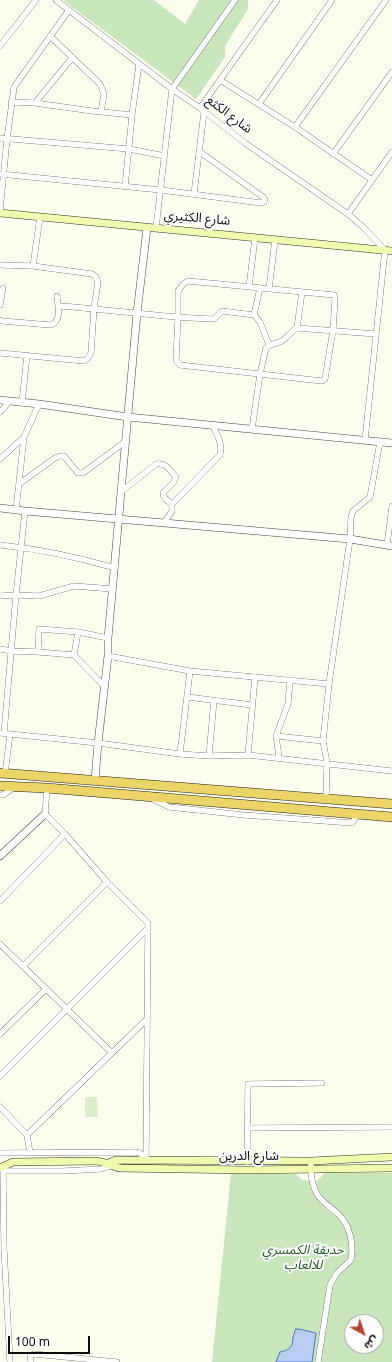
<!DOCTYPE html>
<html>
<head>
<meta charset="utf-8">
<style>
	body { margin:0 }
	#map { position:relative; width:392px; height:1362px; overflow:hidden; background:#fdfeee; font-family:Georgia,"Noto Sans Arabic",serif }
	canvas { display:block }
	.north { position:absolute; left:344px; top:1314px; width:40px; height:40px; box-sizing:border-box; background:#fff; border:1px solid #9e9e9e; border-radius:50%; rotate:140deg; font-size:11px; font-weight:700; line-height:16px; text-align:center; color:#0d0d0d }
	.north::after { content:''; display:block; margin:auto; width:14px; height:18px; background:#b3462f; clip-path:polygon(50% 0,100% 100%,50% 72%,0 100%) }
	.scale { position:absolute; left:8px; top:1336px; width:82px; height:18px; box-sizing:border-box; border:2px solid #0d0d0d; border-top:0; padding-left:5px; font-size:12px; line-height:14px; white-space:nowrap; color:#0d0d0d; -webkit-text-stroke:3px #fff; paint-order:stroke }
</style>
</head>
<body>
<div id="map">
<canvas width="392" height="1362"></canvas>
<div class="north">ش</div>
<div class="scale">100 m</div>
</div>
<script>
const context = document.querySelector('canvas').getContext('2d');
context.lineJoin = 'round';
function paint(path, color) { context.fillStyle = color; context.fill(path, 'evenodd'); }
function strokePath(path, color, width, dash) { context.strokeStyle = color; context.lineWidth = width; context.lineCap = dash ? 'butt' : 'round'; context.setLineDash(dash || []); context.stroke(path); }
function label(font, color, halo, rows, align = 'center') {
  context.font = font + ' Georgia,"Noto Sans Arabic",serif'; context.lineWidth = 4; context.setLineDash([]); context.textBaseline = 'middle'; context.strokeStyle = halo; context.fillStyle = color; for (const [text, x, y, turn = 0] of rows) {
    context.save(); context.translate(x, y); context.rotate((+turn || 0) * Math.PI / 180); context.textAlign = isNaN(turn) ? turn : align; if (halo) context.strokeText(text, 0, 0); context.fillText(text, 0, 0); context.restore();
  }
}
const green = new Path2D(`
	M 64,0 L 154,0 L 185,24 L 199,0 L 248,0 L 248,9 L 225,46 L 225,57 L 196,99 L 64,1 Z
	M 325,1173 L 392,1173 L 392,1362 L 212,1362 L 231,1174 L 296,1174 L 302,1180 L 317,1181 ZM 352,1322 L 376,1322 L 376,1346 L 352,1346 Z`);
const pitch = new Path2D(`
	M 85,1097 L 97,1097 L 98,1117 L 85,1117 Z`);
const water = new Path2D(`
	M 296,1329 C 304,1329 309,1332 316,1333 L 312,1362 L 276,1362 L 280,1352 C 298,1348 289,1341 296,1329 Z`);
const minor = new Path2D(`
	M 56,0 L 172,89 L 200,108 L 245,143 L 348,214 L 363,227 L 385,250 L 365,440
	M 50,36 L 100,84 L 104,94 L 101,112
	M 0,46 L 36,0
	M 220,80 L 295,127 L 372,180
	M 11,102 L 35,103 L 92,111 L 132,115
	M 35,103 L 72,58
	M 259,104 L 332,0
	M 200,108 L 277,0
	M 295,127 L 386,0
	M 0,138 L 129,149 L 165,156
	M 333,154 L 392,72
	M 0,174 L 161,190 L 261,203 L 264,202 L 265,200 L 263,197 L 200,152
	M 125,187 L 132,115 L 139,64
	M 194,194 L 204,112
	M 0,211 L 7,139 L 14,87 L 69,10
	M 348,214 L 392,152
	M 156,228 L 172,89 L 235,0
	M 0,265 L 33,266 L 92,274 L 96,277 L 98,282 L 94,308 L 91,353 L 88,358 L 84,361 L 0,353
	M 33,266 L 40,217
	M 188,281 L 334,295 L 335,298 L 333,330 L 325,379 L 322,381 L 180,365 L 176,360 L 178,318 L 178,291 L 183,284 Z
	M 249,287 L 255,238
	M 269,289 L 275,240
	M 0,305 L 3,288
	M 58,306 C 110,309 162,318 214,319 L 222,311 L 254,315 L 260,322 L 269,345
	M 254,315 L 260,288
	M 0,320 L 2,321 L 51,325 C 62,321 58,305 57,296
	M 297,328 L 302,292
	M 22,403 L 27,355
	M 0,412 L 10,401
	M 252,429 L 260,374 L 266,348 C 271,343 276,344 282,341 C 288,337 290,332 297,328 L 376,334
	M 0,459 L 24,437
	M 19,484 L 55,458 L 60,456 L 64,456 L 78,473 L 83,473 L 126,441
	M 122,491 L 156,464 C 166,462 170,471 176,477 L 173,483 L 163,493 C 163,498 168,501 172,504
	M 16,510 L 24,437 L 39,404
	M 164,523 L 172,511 L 172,504 L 220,455 C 223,444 217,435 213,426
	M 0,545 C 39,549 77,557 115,568
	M 387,545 L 392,506
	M 0,596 L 16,595 L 39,596 L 74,586 L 113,589
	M 0,649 L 12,651 L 38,652 L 74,655 L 78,632
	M 38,652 L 39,629 L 78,632 L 108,638
	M 74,655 L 104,686
	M 108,656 L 190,671 L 329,684
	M 187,697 L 252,705
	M 0,733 L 98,743 L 180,754 L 209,756 L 248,755 L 392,771
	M 4,733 L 16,595 L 25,511
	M 276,736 L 323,741
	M 180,754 L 190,671
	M 248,755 L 255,677
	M 209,756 L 214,700
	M 279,757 L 276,736 L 288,704 L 290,680
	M 5,774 L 10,734
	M 47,788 L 45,814 L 65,834 L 107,882 L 148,923 L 146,1160
	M 0,795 L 3,795 L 15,787
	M 326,798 L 327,763 L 323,741 L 329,684 L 350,539 L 351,517 L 353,511 L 370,497 L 380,442
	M 153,799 L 169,807 L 244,815 L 352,823 L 358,814
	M 0,901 L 65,834
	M 0,944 L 111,1052
	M 23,966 L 107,882
	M 0,1034 L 46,989
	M 0,1076 L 148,928
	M 0,1107 L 27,1135 L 30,1153
	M 248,1128 L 392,1127
	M 27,1135 L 147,1019
	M 0,1153 L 135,1152 L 140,1153 L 146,1160
	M 311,1161 C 311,1174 311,1183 317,1194 C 322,1203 331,1207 338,1214 C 350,1225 354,1244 351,1260 L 337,1273 L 330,1285 L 318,1362
	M 247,1162 L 248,1084 L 322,1083
	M 3,1166 L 4,1248 L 10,1362
	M 3,1171 L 63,1171 L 101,1169 L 110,1166
	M 31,1362 L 30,1356 L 34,1354 L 117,1362`);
const tertiary = new Path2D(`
	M 0,400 L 39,404 L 128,417 L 392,443
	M 0,508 L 25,511 L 350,539 L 392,546
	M 95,780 L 98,743 L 108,656 L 108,638 L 137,313 L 147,228
	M 0,856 L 45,814`);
const secondary = new Path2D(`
	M 0,213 L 392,251
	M 106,1164 L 116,1160 L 311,1161 L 392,1157
	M 0,1168 L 13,1162 L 95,1161 C 105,1161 111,1167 121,1168 L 247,1170 L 392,1168`);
const trunk = new Path2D(`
	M 0,773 L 392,804
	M 0,786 L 47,788 L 392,817`);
const streetNames = [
	["شارع الكثع",228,116,37],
	["شارع الكثيري",197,220,5],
	["شارع الدرين",249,1158]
];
const parkNames = [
	["حديقة الكمسري",303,1252],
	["للالعاب",303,1267]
];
paint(green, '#c7e6ba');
paint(pitch, '#daeecb');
paint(water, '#b7cef2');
strokePath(water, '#4374c3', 1);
strokePath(minor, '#404040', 6);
strokePath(tertiary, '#404040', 8);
strokePath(secondary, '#2f2f2f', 8);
strokePath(trunk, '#1e1e1e', 10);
strokePath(minor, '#fff', 5.5);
strokePath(tertiary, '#fff', 7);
strokePath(secondary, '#f1f9ae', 7);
strokePath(trunk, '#ecd566', 9);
label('13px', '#0d0d0d', '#fff', streetNames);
label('italic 13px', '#226023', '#fff', parkNames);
</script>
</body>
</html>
